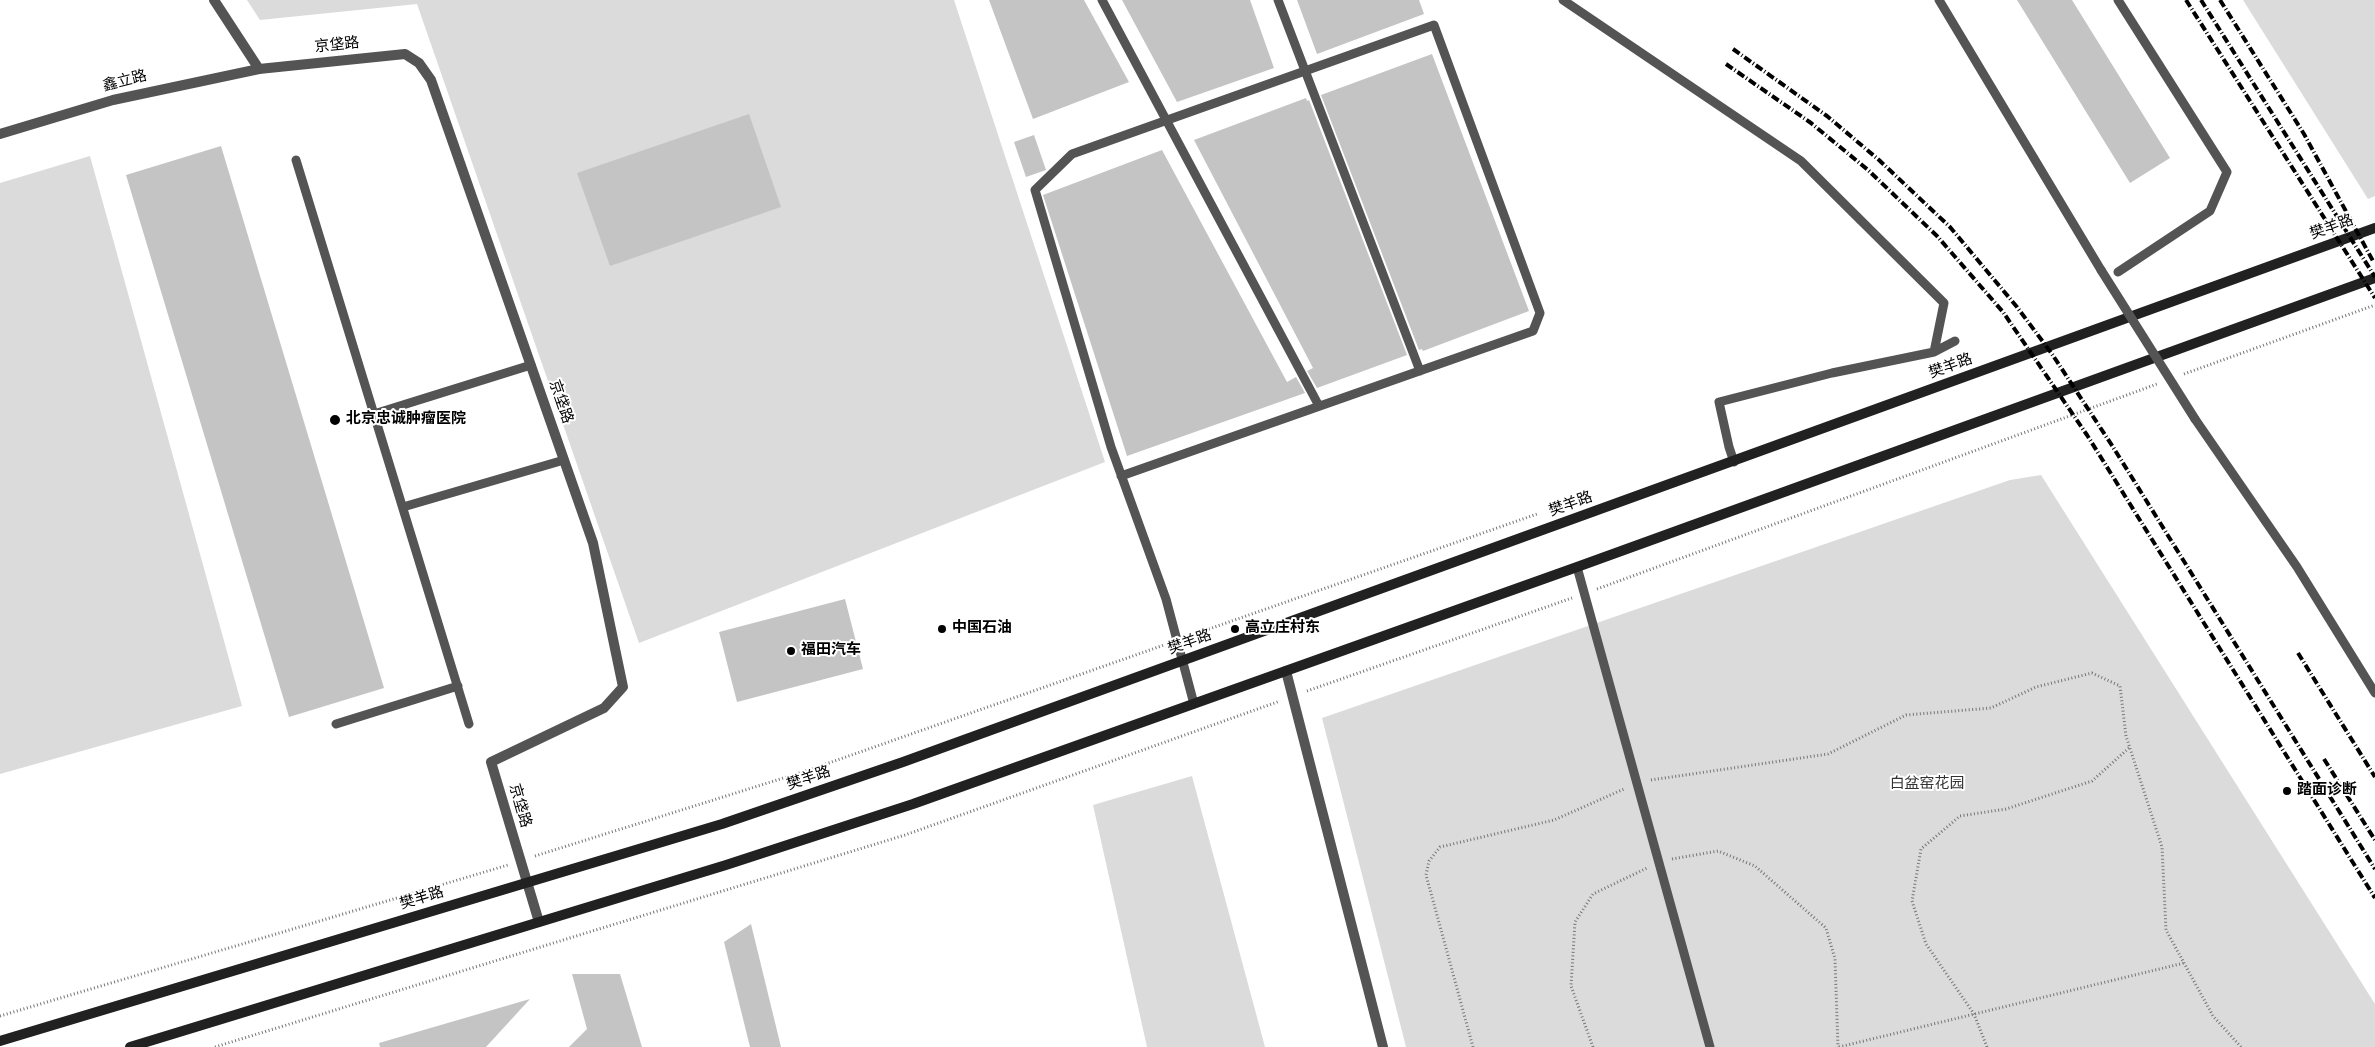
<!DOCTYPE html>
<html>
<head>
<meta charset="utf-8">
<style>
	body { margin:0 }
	canvas { display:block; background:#fff }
</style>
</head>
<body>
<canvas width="2375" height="1047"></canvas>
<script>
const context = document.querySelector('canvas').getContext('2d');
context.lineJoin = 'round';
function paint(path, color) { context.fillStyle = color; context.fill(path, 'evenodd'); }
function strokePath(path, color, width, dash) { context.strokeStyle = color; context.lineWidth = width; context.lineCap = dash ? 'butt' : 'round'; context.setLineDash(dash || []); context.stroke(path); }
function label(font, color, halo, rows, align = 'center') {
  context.font = font + ' "Source Sans 3","Noto Sans SC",sans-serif'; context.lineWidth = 4; context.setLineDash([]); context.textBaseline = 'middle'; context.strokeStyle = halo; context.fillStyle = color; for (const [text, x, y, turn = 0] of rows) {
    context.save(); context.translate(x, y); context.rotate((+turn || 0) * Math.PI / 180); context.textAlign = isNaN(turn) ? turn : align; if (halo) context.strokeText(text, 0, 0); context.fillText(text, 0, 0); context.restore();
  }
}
const green = new Path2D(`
	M 247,0 L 954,0 L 1105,462 L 639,643 L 417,4 L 260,20 Z
	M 2243,0 L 2375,0 L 2375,196 L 2368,199 Z
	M 90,156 L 242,706 L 0,774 L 0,183 Z
	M 2041,475 L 2375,1004 L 2375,1047 L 1406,1047 L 1322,718 L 2010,480 Z
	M 1192,776 L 1265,1047 L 1147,1047 L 1093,805 Z`);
const building = new Path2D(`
	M 989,0 L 1084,0 L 1129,82 L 1033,119 Z
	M 1122,0 L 1250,0 L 1274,68 L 1177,102 Z
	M 1297,0 L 1419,0 L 1424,14 L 1317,54 Z
	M 2017,0 L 2072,0 L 2170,158 L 2130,183 Z
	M 1432,54 L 1529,311 L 1423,351 L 1422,349 L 1419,350 L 1321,95 Z
	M 1306,98 L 1307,101 L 1309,100 L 1407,355 L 1317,388 L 1307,371 L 1313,368 L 1194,140 Z
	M 749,114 L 781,207 L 610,266 L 577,173 Z
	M 1034,135 L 1046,170 L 1026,177 L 1014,142 Z
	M 221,146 L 384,688 L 289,717 L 126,175 Z
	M 1162,150 L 1287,382 L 1296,377 L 1305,393 L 1127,456 L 1043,195 Z
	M 845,599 L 863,669 L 737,702 L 719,632 Z
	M 751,924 L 781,1047 L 750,1047 L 724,942 Z
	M 572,974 L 620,974 L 642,1047 L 569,1047 L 587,1029 Z
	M 530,999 L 486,1047 L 380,1047 L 379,1043 Z`);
const path = new Path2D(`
	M 2184,374 L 2375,305
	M 1597,589 L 2157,384
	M 1189,636 L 1537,514
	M 1307,691 L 1572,598
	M 1651,780 L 1828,754 L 1906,715 L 1991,708 L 2036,687 L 2092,673 L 2120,686 L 2126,736 L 2162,847 L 2166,930 L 2213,1016 L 2241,1047
	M 535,856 L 809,770 L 1164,645
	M 1672,859 L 1718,851 L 1755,866 L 1826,928 L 1835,959 L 1838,1047
	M 0,1016 L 508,865
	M 215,1047 L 905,835 L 1280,701
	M 1473,1047 L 1426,875 L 1429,861 L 1440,847 L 1554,820 L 1624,789
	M 1593,1047 L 1571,986 L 1575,922 L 1593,894 L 1647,868
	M 1839,1047 L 2184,963
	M 1987,1047 L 1974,1014 L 1926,944 L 1912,901 L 1921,849 L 1960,816 L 2006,809 L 2092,781 L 2130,747`);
const service = new Path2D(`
	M 1102,0 L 1319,406
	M 1278,0 L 1420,371
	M 1563,0 L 1801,161 L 1944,303 L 1934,352
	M 1939,0 L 2101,270
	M 2118,0 L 2227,172 L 2210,211 L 2118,272
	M 296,160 L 469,724
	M 374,414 L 531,365
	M 2195,419 L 2297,567 L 2375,693
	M 1734,462 L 1729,447 L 1719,402 L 1832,373 L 1934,352 L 1955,341
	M 1121,476 L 1533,331 L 1540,313 L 1434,25 L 1072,154 L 1035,190 L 1111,447 L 1166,599 L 1194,704
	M 403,507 L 564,460
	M 1577,567 L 1710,1047
	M 336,724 L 458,686`);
const minor = new Path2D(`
	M 214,0 L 259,69 L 405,54 L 419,63 L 431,80 L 593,543 L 623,687 L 604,708 L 491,762 L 539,922
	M 1286,671 L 1383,1047`);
const tertiary = new Path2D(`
	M 0,134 L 113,100 L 259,69`);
const secondary = new Path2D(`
	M 0,1041 L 722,824 L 903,762 L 2375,228
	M 130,1047 L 726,865 L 913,804 L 1577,567 L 2375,278`);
const rail = new Path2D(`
	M 2186,0 L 2375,298
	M 2201,0 L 2375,277
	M 2220,0 L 2304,134 L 2373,261
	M 1733,49 L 1827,116 L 1879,160 L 1950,227 L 2017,307 L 2052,354 L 2113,447 L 2375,869
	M 1726,64 L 1811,123 L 1868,170 L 1937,236 L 2003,312 L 2087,435 L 2375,898
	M 2298,653 L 2375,777
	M 2324,759 L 2375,840`);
const serviceBridge = new Path2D(`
	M 2101,270 L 2195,419`);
const markers = [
	[335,420,6,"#000"],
	[942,629,5,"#000"],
	[1235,629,5,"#000"],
	[791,651,5,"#000"],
	[2287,791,5,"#000"]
];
const streetNames = [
	["京垡路",337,46,-6],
	["鑫立路",125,82,-14],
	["樊羊路",2332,228,-20],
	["樊羊路",1951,367,-20],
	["京垡路",560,402,71],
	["樊羊路",1571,505,-20],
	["樊羊路",1190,643,-20],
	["樊羊路",809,779,-19],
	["京垡路",519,806,74],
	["樊羊路",422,899,-17]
];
const poiNames = [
	["北京忠诚肿瘤医院",346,420],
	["中国石油",952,629],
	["高立庄村东",1245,629],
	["福田汽车",801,651],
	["踏面诊断",2297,791]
];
const parkNames = [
	["白盆窑花园",1927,785]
];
paint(green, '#dbdbdb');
paint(building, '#c4c4c4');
strokePath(path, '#767676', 3, [1, 2.5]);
strokePath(service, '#545454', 9);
strokePath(minor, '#545454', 10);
strokePath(tertiary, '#545454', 10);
strokePath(secondary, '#212121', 10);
strokePath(rail, '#000', 4, [8, 2.5, 1, 2.5]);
strokePath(serviceBridge, '#545454', 9);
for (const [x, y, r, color] of markers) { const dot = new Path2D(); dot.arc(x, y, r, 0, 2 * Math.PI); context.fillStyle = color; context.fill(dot); strokePath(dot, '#fff', 2); }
label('15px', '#000', '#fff', streetNames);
label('bold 15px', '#000', '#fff', poiNames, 'left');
label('15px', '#323232', '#fff', parkNames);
</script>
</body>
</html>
